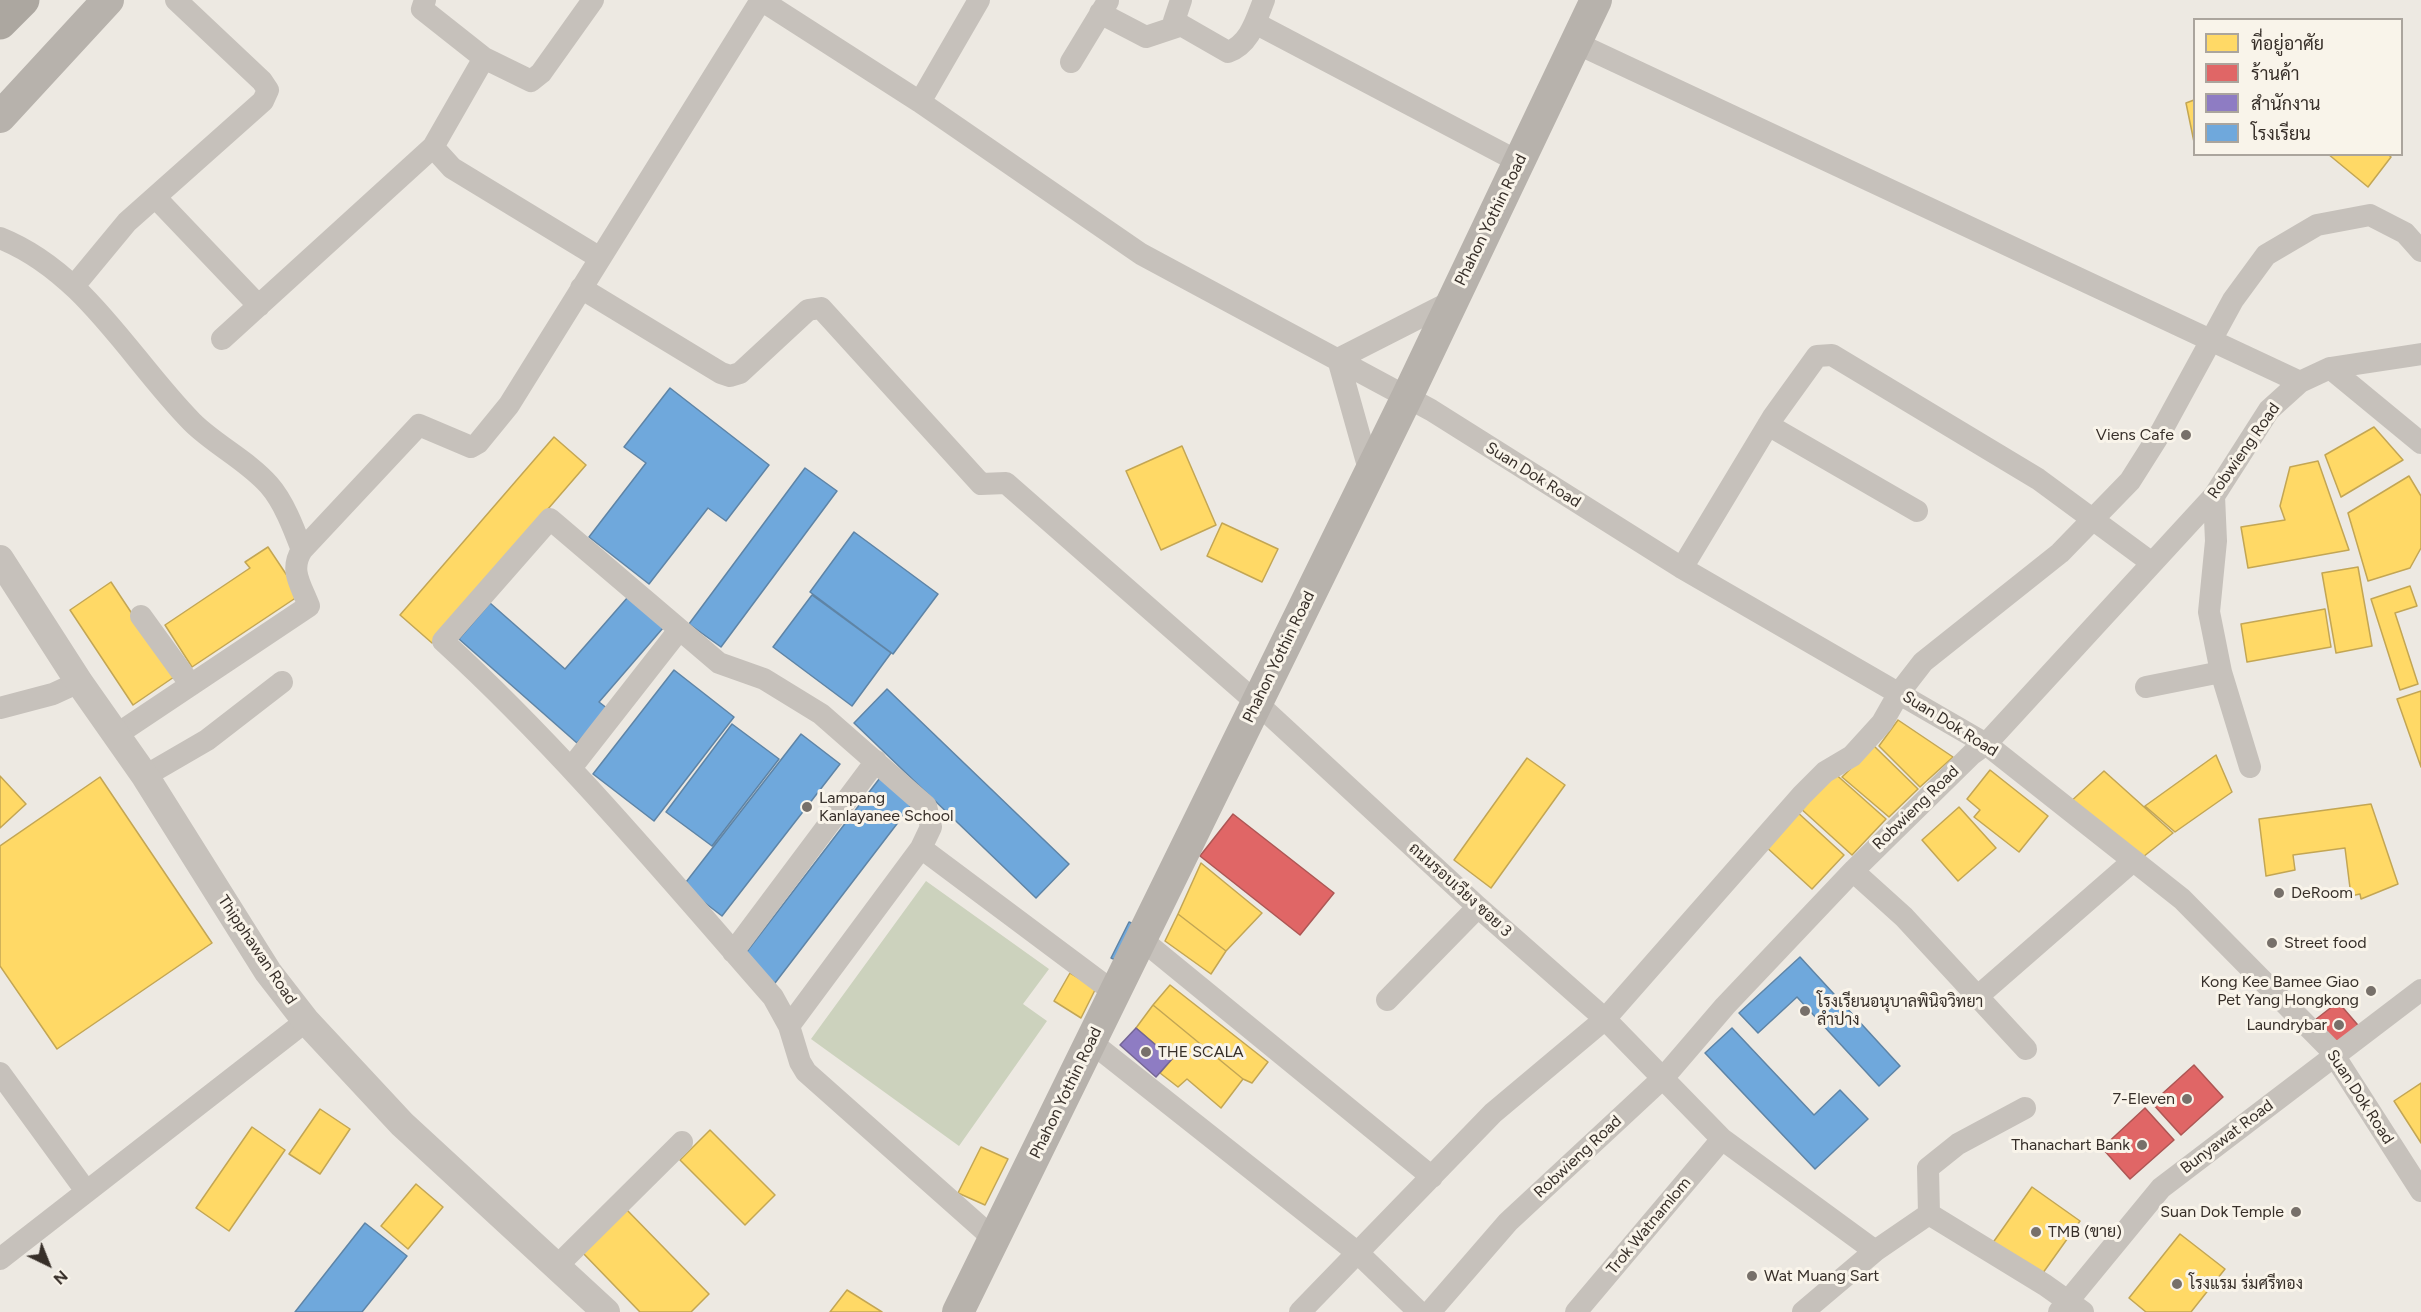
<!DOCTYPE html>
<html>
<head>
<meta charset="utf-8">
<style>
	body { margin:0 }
	#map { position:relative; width:2421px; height:1312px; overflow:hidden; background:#ede9e2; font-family:Figtree,Sarabun,sans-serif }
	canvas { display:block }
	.legend { position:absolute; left:2193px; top:18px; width:210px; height:138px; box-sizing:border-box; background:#f9f4ea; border:2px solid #aba59d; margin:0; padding:8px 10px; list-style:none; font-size:18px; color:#372f29 }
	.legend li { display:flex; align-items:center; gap:12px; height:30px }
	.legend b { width:30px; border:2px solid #aba59d }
	.north { position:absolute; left:18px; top:1234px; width:60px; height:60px; -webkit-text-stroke:4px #f9f4ea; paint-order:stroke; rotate:137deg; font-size:16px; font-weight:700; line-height:24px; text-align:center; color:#372f29 }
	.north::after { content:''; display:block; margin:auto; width:21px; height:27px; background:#372f29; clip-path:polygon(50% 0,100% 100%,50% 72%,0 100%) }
</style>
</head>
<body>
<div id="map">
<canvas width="2421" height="1312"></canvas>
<ul class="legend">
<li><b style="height:16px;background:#ffd966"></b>ที่อยู่อาศัย</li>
<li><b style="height:16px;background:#e06666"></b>ร้านค้า</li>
<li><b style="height:16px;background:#8e7cc3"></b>สำนักงาน</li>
<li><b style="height:16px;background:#6fa8dc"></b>โรงเรียน</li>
</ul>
<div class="north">N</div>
</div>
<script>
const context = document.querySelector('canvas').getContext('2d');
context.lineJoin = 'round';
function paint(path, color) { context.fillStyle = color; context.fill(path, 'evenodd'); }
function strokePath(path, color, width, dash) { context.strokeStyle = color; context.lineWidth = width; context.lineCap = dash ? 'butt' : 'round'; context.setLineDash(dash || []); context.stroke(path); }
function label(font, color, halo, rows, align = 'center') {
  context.font = font + ' Figtree,Sarabun,sans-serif'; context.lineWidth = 6; context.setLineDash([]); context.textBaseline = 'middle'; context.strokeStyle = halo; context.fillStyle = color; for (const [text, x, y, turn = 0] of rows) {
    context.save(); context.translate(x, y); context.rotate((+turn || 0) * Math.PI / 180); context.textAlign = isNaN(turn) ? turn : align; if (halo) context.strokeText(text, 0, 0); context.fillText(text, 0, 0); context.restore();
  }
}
const green = new Path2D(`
	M 926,881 L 1049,969 L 1023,1004 L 1047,1021 L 959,1146 L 811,1039 Z`);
const homes = new Path2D(`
	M 2194,100 L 2194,142 L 2186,103 Z
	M 2328,154 L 2388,154 L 2391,157 L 2368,187 Z
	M 2374,427 L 2403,460 L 2341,497 L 2325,455 Z
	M 554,437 L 586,465 L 432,643 L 400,615 Z
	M 1182,446 L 1216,525 L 1161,550 L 1126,471 Z
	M 2318,461 L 2349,550 L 2248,568 L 2241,527 L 2285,520 L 2280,506 L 2290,467 Z
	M 2409,476 L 2421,496 L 2421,548 L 2410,568 L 2368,581 L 2348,513 Z
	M 1222,523 L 1278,549 L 1262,582 L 1207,556 Z
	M 268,547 L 300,595 L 192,667 L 165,625 L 250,568 L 245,562 Z
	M 2358,567 L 2372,646 L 2336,653 L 2322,573 Z
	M 111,582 L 174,677 L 133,705 L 70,610 Z
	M 2410,586 L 2417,606 L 2395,613 L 2418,684 L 2400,690 L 2371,599 Z
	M 2325,609 L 2331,647 L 2247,662 L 2241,624 Z
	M 2421,691 L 2421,767 L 2397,699 Z
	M 1898,720 L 1953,757 L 1920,787 L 1879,746 Z
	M 1874,746 L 1918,789 L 1889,817 L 1842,777 Z
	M 2216,755 L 2232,792 L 2175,832 L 2145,806 Z
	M 1527,758 L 1565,785 L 1491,888 L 1454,860 Z
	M 1990,770 L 2048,816 L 2019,852 L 1974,817 L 1980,810 L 1967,799 Z
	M 1832,771 L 1886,819 L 1852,855 L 1799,807 Z
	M 2104,771 L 2173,833 L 2138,861 L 2068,804 Z
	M 0,776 L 26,804 L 0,828 Z
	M 100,777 L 212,943 L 57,1049 L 0,966 L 0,846 Z
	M 2371,804 L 2398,884 L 2361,899 L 2360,894 L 2351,896 L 2345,848 L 2293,855 L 2295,870 L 2266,876 L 2259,819 Z
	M 1959,807 L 1996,848 L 1958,881 L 1922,840 Z
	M 1795,810 L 1844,855 L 1812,889 L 1764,845 Z
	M 1201,863 L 1262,913 L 1226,951 L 1178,914 Z
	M 1178,914 L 1226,951 L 1211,974 L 1165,941 Z
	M 1070,973 L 1096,988 L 1081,1018 L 1054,1001 Z
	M 1170,985 L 1268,1062 L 1252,1083 L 1243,1079 L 1153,1005 Z
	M 1153,1005 L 1243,1079 L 1221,1108 L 1187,1079 L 1178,1087 L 1160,1073 L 1172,1059 L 1136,1028 Z
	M 2421,1083 L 2421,1143 L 2394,1101 Z
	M 320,1109 L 350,1129 L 320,1174 L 289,1154 Z
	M 252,1127 L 285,1150 L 229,1231 L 196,1208 Z
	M 710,1130 L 775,1195 L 745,1225 L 680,1160 Z
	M 981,1147 L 1008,1159 L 985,1205 L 958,1193 Z
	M 416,1184 L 443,1207 L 408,1249 L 381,1226 Z
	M 2032,1187 L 2080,1221 L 2040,1277 L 1992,1244 Z
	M 625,1208 L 709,1294 L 691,1312 L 640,1312 L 581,1251 Z
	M 2180,1234 L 2225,1269 L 2191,1312 L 2146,1312 L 2129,1298 Z
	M 847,1290 L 882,1312 L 830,1312 Z`);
const shops = new Path2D(`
	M 1233,814 L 1334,893 L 1300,935 L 1200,856 Z
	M 2338,1002 L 2363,1031 L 2342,1047 L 2315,1020 Z
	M 2194,1065 L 2223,1097 L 2181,1135 L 2152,1103 Z
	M 2145,1108 L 2174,1140 L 2130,1179 L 2102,1148 Z`);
const offices = new Path2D(`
	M 1136,1028 L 1172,1059 L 1156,1077 L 1120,1045 Z`);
const schools = new Path2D(`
	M 670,388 L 769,465 L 726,521 L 708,508 L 649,584 L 589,537 L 646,463 L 624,447 Z
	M 805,468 L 837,491 L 721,647 L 689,624 Z
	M 854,532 L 938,594 L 893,654 L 810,592 Z
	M 812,595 L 891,653 L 852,706 L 773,647 Z
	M 628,597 L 663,628 L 599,702 L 608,709 L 577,743 L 459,639 L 490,603 L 565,669 Z
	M 674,670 L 734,717 L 654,821 L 593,774 Z
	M 887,689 L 1069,864 L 1036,898 L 854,723 Z
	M 732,724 L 779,759 L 712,846 L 666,812 Z
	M 801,734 L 840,764 L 722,916 L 683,886 Z
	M 883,774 L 916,799 L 775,983 L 742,958 Z
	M 1129,922 L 1134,924 L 1116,960 L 1111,958 Z
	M 1800,957 L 1900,1066 L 1879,1086 L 1797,997 L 1758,1033 L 1739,1013 Z
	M 1732,1028 L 1814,1115 L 1840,1090 L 1868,1119 L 1815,1169 L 1705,1053 Z
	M 365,1223 L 407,1256 L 362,1312 L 295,1312 Z`);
const minor = new Path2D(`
	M 425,0 L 422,9 L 484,58 L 531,81 L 541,73 L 593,0
	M 761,0 L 920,102 L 1141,254 L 1431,410 L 1682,568 L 1986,744 L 2182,899 L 2330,1049 L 2421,1191
	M 1181,0 L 1174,21 L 1228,52 C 1250,44 1256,20 1264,0
	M 1100,13 L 1146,37 L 1179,26
	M 1255,23 L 1519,162
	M 1576,43 L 2300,382
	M 1071,62 L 1108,1
	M 920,102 L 979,0
	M 433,147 L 452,168 L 600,258
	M 156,198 L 259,306
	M 0,238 C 85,272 130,359 192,422 C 215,445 247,460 269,485 C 284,502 294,529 302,550 L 419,425 L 471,447 L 478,443 L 509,405 L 761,0
	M 74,286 L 127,222 L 263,101 L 268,90 L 262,81 L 176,0
	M 581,288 L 721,373 L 730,376 L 740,373 L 808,310 L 821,308 L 981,484 L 1006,483 L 1257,703 L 1478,907 L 1605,1019 L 1722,1139 L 1875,1251
	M 222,339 L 433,147 L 484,58
	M 2330,368 L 2421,443
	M 1768,425 L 1917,511
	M 1370,473 L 1338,359 L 1452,301
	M 2214,496 L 2216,541 L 2209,612 L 2221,672 L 2250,767
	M 1682,568 L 1773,417 L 1817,356 L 1832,355 L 2038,479 L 2152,563
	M 141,616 L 191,685
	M 2146,687 L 2221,672
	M 0,708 L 53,694 L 79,682
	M 116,735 L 309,606 C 301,585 289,570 302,550
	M 571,768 L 679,630
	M 145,776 L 207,740 L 282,682
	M 1853,871 L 1904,917 L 2026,1049
	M 1141,939 L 1432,1177
	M 733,952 L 876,761
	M 1977,997 L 2133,861
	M 1387,1000 L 1478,907
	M 789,1026 L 921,848
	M 1091,1042 L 1359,1254 L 1419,1312
	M 0,1073 L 86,1191
	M 1929,1214 L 1928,1168 L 1958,1144 L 2025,1108
	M 994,1239 L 806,1072 L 800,1062 L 789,1026 L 773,997 C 666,875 563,751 443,641 L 550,519 L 719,663 L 764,679 L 821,714 L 926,806 L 931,827 L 921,848 L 1115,993
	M 0,1259 L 306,1021
	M 557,1266 L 682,1142
	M 1300,1312 L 1493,1113 L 1605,1019 L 1802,795 L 1825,772 L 1852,756 L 1882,723 L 1899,693 L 1923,662 L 2060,553 L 2130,481 L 2161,432 L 2233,300 L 2266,255 L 2317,225 L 2370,215 L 2405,233 L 2421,251
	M 1430,1312 L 1508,1222 L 1664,1077 L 1725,1006 L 1853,871 L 1972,754 L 1986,744 L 2214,496 L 2269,410 L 2300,382 L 2330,368 L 2421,354
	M 1576,1312 L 1722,1139
	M 1803,1312 L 1875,1251 L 1929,1214 L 2045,1285 L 2083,1312
	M 2059,1312 L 2161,1188 L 2421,990`);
const tertiary = new Path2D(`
	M 0,559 L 79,682 L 145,776 L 268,972 L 306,1021 L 402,1124 L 606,1312`);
const secondary = new Path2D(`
	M 0,117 L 108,0
	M 958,1312 L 1407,397 L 1596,0`);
const trunk = new Path2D(`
	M 0,23 L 23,0`);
const markers = [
	[2186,435,6,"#77706a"],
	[807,807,6,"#77706a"],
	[2279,893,6,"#77706a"],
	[2272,943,6,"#77706a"],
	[2371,991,6,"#77706a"],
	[1805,1011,6,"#77706a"],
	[2339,1025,6,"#77706a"],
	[1146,1052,6,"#77706a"],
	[2187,1099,6,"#77706a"],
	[2142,1145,6,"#77706a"],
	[2296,1212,6,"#77706a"],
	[2036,1232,6,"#77706a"],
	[1752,1276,6,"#77706a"],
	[2177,1284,6,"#77706a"]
];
const streetNames = [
	["Phahon Yothin Road",1491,220,-64],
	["Robwieng Road",2244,451,-55],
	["Suan Dok Road",1533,475,32],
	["Phahon Yothin Road",1279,657,-64],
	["Suan Dok Road",1950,724,32],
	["Robwieng Road",1916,808,-44],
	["ถนนรอบเวียง ซอย 3",1460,890,42],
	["Thipphawan Road",257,950,56],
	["Phahon Yothin Road",1066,1093,-64],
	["Suan Dok Road",2360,1097,57],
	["Bunyawat Road",2227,1137,-37],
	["Robwieng Road",1578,1157,-43],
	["Trok Watnamlom",1649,1226,-50]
];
const poiNames = [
	["Viens Cafe",2174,435,"right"],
	["Lampang",819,798],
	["Kanlayanee School",819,816],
	["DeRoom",2291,893],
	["Street food",2284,943],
	["Kong Kee Bamee Giao",2359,982,"right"],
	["Pet Yang Hongkong",2359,1000,"right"],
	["โรงเรียนอนุบาลพินิจวิทยา",1817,1002],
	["ลำปาง",1817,1020],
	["Laundrybar",2327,1025,"right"],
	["THE SCALA",1158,1052],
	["7-Eleven",2175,1099,"right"],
	["Thanachart Bank",2130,1145,"right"],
	["Suan Dok Temple",2284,1212,"right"],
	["TMB (ขาย)",2048,1232],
	["Wat Muang Sart",1764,1276],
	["โรงแรม ร่มศรีทอง",2189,1284]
];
paint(green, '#ccd2bd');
paint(homes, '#ffd966');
strokePath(homes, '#c3a654', 1.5);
paint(shops, '#e06666');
strokePath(shops, '#ad5654', 1.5);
paint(offices, '#8e7cc3');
strokePath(offices, '#746595', 1.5);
paint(schools, '#6fa8dc');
strokePath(schools, '#5e84a6', 1.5);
strokePath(minor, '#c6c1bb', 22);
strokePath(tertiary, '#c6c1bb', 28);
strokePath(secondary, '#b7b2ac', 32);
strokePath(trunk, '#aca7a0', 33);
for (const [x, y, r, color] of markers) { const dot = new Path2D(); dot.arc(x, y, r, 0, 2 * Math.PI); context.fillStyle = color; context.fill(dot); strokePath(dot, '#f9f4ea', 2); }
label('16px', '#372f29', '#f9f4ea', streetNames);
label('16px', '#372f29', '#f9f4ea', poiNames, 'left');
</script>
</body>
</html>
